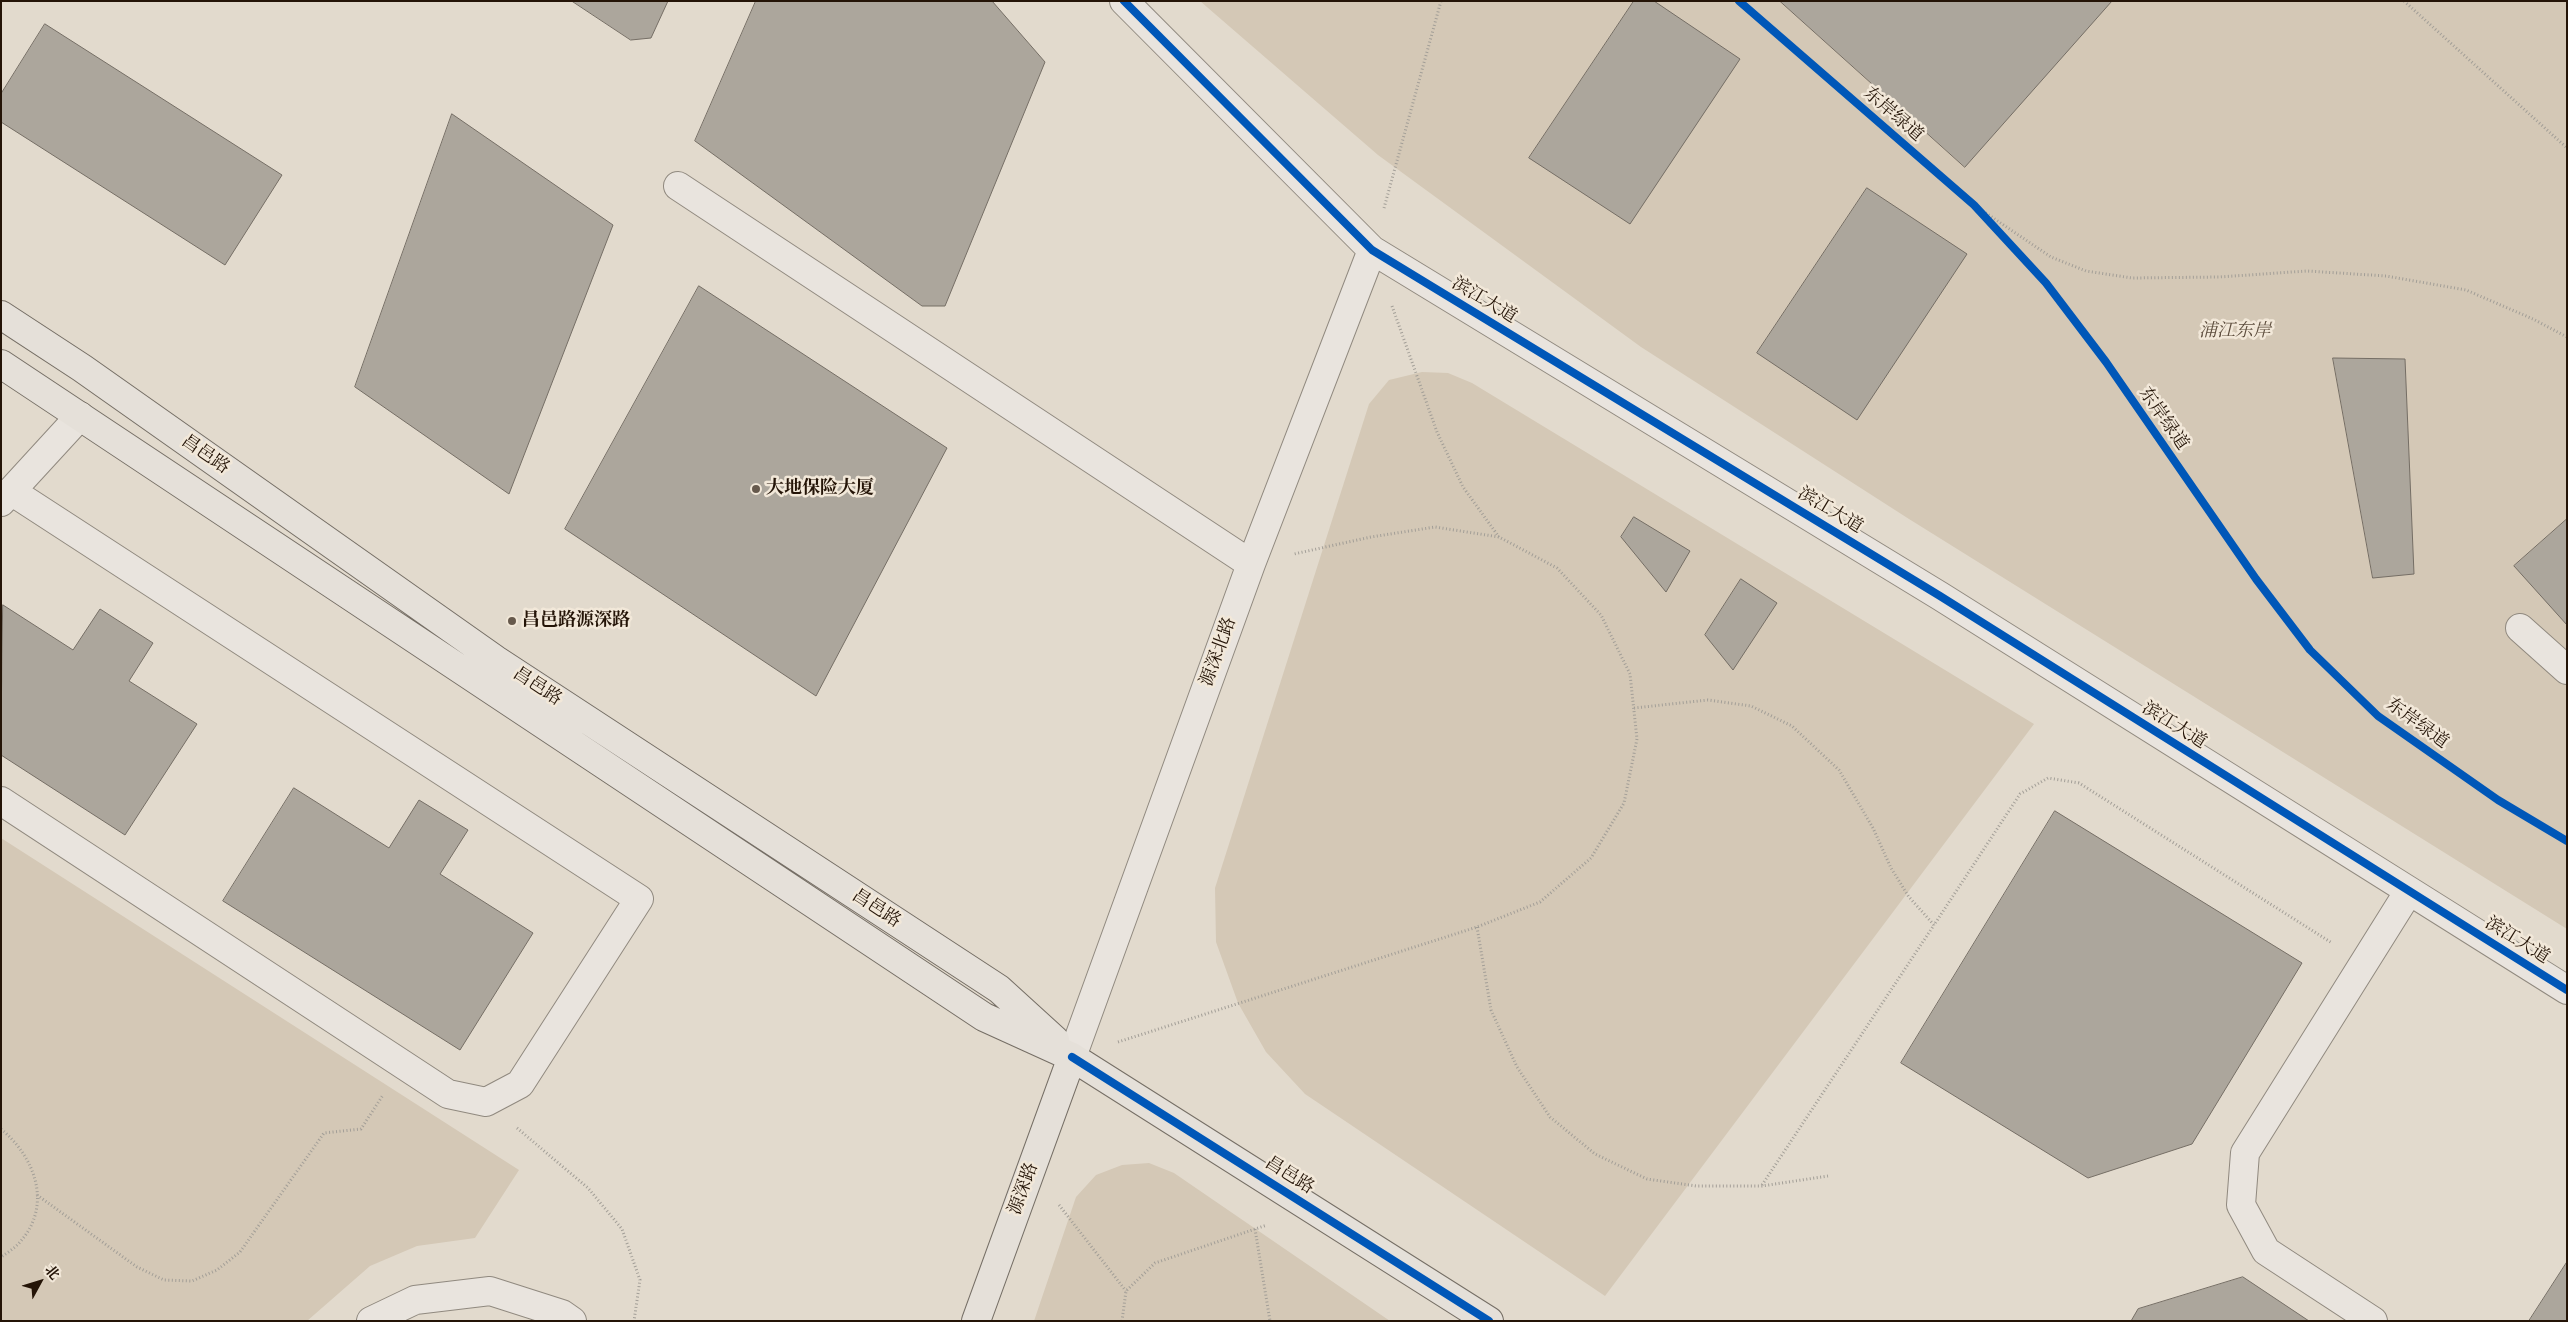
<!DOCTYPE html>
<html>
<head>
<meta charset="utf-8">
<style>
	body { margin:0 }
	#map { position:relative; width:2568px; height:1322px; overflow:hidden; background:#e2dacd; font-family:Cardo,"Noto Serif SC",serif }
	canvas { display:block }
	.frame { position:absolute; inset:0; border:2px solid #241407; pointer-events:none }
	.north { position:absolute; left:15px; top:1257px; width:50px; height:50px; -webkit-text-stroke:4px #f2e8d9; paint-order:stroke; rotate:51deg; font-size:14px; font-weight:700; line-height:20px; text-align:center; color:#241407 }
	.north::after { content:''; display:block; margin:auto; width:18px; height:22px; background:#241407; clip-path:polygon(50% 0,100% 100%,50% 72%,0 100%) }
</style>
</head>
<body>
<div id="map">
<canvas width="2568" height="1322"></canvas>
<div class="frame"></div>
<div class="north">北</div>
</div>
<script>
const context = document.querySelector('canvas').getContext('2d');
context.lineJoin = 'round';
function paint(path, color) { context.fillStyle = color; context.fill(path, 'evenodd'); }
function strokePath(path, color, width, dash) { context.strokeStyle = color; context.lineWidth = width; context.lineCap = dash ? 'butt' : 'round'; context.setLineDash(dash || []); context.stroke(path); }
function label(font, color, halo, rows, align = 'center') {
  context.font = font + ' Cardo,"Noto Serif SC",serif'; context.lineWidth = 5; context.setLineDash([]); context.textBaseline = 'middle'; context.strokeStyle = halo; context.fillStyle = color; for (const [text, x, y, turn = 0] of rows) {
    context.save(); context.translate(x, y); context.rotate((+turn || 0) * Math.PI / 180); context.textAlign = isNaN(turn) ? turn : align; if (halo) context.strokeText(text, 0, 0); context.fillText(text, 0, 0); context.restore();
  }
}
const green = new Path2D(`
	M 1200,1 L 2567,1 L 2567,929 L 1909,519 L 1641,347 L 1378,155 Z
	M 1422,372 L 1448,373 L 1472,383 L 2034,724 L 1605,1296 L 1305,1094 L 1266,1052 L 1238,1003 L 1216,942 L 1215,888 L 1369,404 L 1389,380 Z
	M 1,838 L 519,1170 L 475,1238 L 417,1246 L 370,1266 L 307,1321 L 1,1321 Z
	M 1149,1163 L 1174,1173 L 1390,1321 L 1034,1321 L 1076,1197 L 1096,1175 L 1122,1165 Z`);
const building = new Path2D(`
	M 572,1 L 668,1 L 651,38 L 631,40 Z
	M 756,1 L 992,1 L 1045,62 L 945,306 L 922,306 L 695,141 Z
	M 1634,1 L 1654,1 L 1740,59 L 1630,224 L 1529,158 Z
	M 1780,1 L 2112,1 L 1965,167 Z
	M 45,24 L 282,175 L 225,265 L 1,122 L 1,94 Z
	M 452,114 L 613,225 L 509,494 L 355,387 Z
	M 1867,188 L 1967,254 L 1857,420 L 1757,353 Z
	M 699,286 L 947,448 L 816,696 L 565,529 Z
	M 2333,358 L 2405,359 L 2414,574 L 2373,578 Z
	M 1634,517 L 1690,551 L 1666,592 L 1621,537 Z
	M 2567,519 L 2567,625 L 2514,566 Z
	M 1741,579 L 1777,603 L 1733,670 L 1705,635 Z
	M 3,605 L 73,650 L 100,609 L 153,643 L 129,681 L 197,724 L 125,835 L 1,755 Z
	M 294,788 L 389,848 L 419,800 L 468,830 L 440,874 L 533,933 L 460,1050 L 223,901 Z
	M 2055,811 L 2302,963 L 2192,1144 L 2088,1178 L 1901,1063 Z
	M 2567,1262 L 2567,1321 L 2529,1321 Z
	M 2243,1277 L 2309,1321 L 2131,1321 L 2138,1309 Z`);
const path = new Path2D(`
	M 2404,1 L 2567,148
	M 1974,205 L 2051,257 L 2086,271 L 2132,278 L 2219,277 L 2307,271 L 2386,276 L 2466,290 L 2533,319 L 2567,337
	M 1384,208 L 1441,1
	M 1392,306 L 1437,432 L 1463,487 L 1499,537
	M 1634,708 L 1708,700 L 1751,706 L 1792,726 L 1839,770 L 1873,828 L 1891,868 L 1909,897 L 1934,925 L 2020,794 L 2048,778 L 2079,783 L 2332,943
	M 1477,927 L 1491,1010 L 1517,1067 L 1550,1117 L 1595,1154 L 1647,1179 L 1696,1186 L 1762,1186 L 1828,1176
	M 1118,1042 L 1477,927 L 1540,902 L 1591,858 L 1624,803 L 1637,739 L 1630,674 L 1601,615 L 1557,568 L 1499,537 L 1435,527 L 1371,537 L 1294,554
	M 517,1128 L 588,1188 L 622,1229 L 640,1280 L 634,1321
	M 1,1129 C 35,1157 53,1205 20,1242 C 15,1248 7,1253 1,1257
	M 1762,1185 L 1934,925
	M 37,1195 L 137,1267 L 164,1280 L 192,1281 L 217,1270 L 240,1252 L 324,1133 L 361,1129 L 383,1095
	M 1059,1205 L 1126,1291
	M 1255,1229 L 1270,1321
	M 1122,1321 L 1126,1291 L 1155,1263 L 1267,1225`);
const minor = new Path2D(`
	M 1124,1 L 1372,250 L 1940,596 L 2567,990
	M 678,186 L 1251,564
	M 1,502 L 80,416
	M 2520,628 L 2567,670
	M 1,801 L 448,1094 L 486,1102 L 520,1084 L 639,899 L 11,491
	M 1072,1057 L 1251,564 L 1372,250
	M 371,1321 L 415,1300 L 490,1291 L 562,1314 L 572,1321
	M 2373,1321 L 2266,1251 L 2241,1205 L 2245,1153 L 2409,891`);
const major = new Path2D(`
	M 1,315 L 82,368 L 496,660 L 999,989 L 1055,1040
	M 1,364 L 984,1017 L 1072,1057 L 1489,1321
	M 976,1321 L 1072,1057`);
const cycleway = new Path2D(`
	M 1124,1 L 1372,250 L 1940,596 L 2567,990
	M 1739,1 L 1974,205 L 2046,283 L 2106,362 L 2256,579 L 2310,650 L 2378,716 L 2498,800 L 2567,841
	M 1072,1057 L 1489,1321`);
const markers = [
	[756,489,5,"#66594c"],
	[512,621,5,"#66594c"]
];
const streetNames = [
	["东岸绿道",1893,115,41],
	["滨江大道",1484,301,31],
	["东岸绿道",2163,419,55],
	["昌邑路",205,455,35],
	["滨江大道",1830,511,31],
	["源深北路",1219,652,-70],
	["昌邑路",537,687,33],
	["东岸绿道",2417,724,36],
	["滨江大道",2174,726,32],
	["昌邑路",876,909,33],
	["滨江大道",2517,941,32],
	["昌邑路",1289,1176,32],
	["源深路",1024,1189,-70]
];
const parkNames = [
	["浦江东岸",2235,332]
];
const poiNames = [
	["大地保险大厦",766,489],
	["昌邑路源深路",522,621]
];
paint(green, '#d4c8b6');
paint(building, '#aca69c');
strokePath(building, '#756e65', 1);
strokePath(minor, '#90897f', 30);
strokePath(major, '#756e65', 30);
strokePath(path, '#a29e97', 3, [1, 2.5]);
strokePath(minor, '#e9e4de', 28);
strokePath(major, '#e5e0d9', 28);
strokePath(cycleway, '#0057b8', 8);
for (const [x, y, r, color] of markers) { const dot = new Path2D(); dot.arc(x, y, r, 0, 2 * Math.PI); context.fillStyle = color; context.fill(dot); strokePath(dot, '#f2e8d9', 2); }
label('18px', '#241407', '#f2e8d9', streetNames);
label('italic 18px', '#5e4e3e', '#f2e8d9', parkNames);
label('bold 18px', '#241407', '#f2e8d9', poiNames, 'left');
</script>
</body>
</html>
